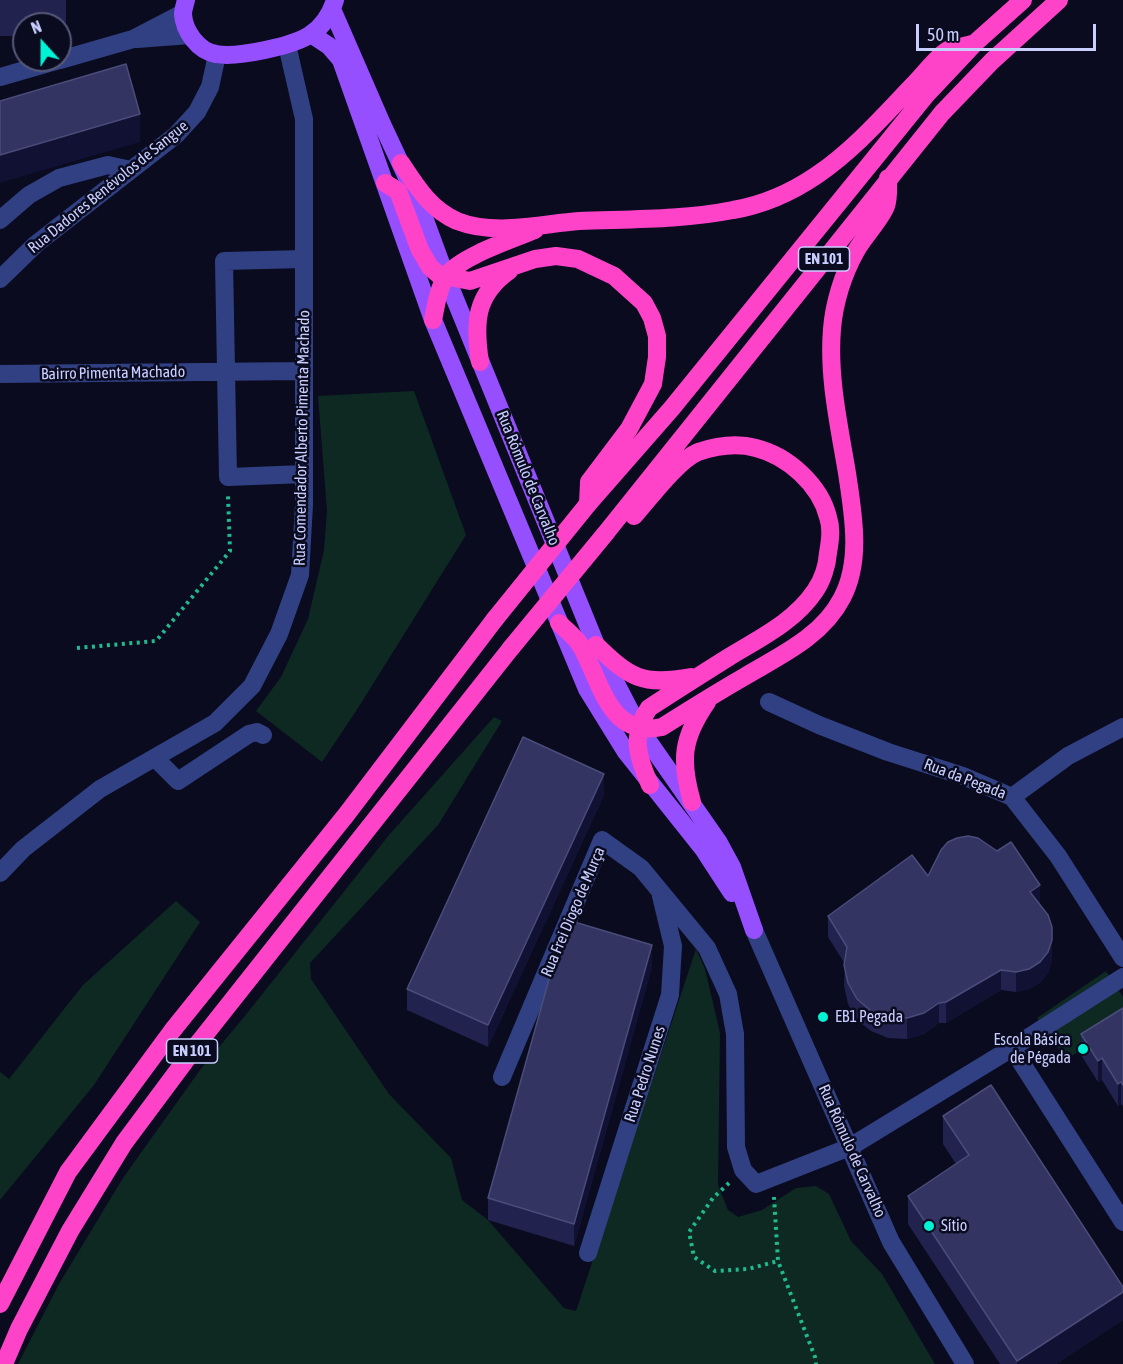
<!DOCTYPE html>
<html>
<head>
<meta charset="utf-8">
<style>
	body { margin:0 }
	#map { position:relative; width:1123px; height:1364px; overflow:hidden; background:#0a0b1f; font-family:"Asap Condensed",sans-serif }
	canvas { display:block }
	.north { position:absolute; left:12px; top:12px; width:60px; height:60px; box-sizing:border-box; background:#0a0b1f; border:2px solid #565979; border-radius:50%; rotate:339deg; font-size:16px; font-weight:700; line-height:24px; text-align:center; color:#c8ceff }
	.north::after { content:''; display:block; margin:auto; width:21px; height:27px; background:#00f3d4; clip-path:polygon(50% 0,100% 100%,50% 72%,0 100%) }
	.scale { position:absolute; left:916px; top:24px; width:180px; height:27px; box-sizing:border-box; border:3px solid #c8ceff; border-top:0; padding-left:8px; font-size:18px; line-height:21px; white-space:nowrap; color:#c8ceff; -webkit-text-stroke:4px #0a0b1f; paint-order:stroke }
</style>
</head>
<body>
<div id="map">
<canvas width="1123" height="1364"></canvas>
<div class="north">N</div>
<div class="scale">50 m</div>
</div>
<script>
const context = document.querySelector('canvas').getContext('2d');
context.lineJoin = 'round';
function paint(path, color) { context.fillStyle = color; context.fill(path, 'evenodd'); }
function strokePath(path, color, width, dash) { context.strokeStyle = color; context.lineWidth = width; context.lineCap = dash ? 'butt' : 'round'; context.setLineDash(dash || []); context.stroke(path); }
function label(font, color, halo, rows, align = 'center') {
  context.font = font + ' "Asap Condensed",sans-serif'; context.lineWidth = 5; context.setLineDash([]); context.textBaseline = 'middle'; context.strokeStyle = halo; context.fillStyle = color; for (const [text, x, y, turn = 0] of rows) {
    context.save(); context.translate(x, y); context.rotate((+turn || 0) * Math.PI / 180); context.textAlign = isNaN(turn) ? turn : align; if (halo) context.strokeText(text, 0, 0); context.fillText(text, 0, 0); context.restore();
  }
}
const green = new Path2D(`
	M 414,391 L 466,535 L 358,708 L 322,762 L 256,711 L 281,677 L 308,619 L 324,550 L 327,511 L 318,396 Z
	M 494,717 L 502,721 L 438,825 L 310,963 L 311,979 L 389,1094 L 451,1158 L 462,1200 L 488,1220 L 564,1308 L 576,1311 L 696,949 L 705,969 L 720,1033 L 718,1185 L 728,1210 L 738,1217 L 762,1210 L 796,1188 L 816,1186 L 829,1194 L 851,1241 L 882,1274 L 935,1364 L 18,1364 L 59,1284 L 123,1178 L 200,1070 L 244,1017 L 389,835 Z
	M 176,901 L 200,922 L 94,1085 L 0,1200 L 0,1072 L 9,1079 L 83,985 Z
	M 1106,971 L 1123,997 L 1123,1021 L 1066,1060 L 1037,1018 Z`);
const path = new Path2D(`
	M 77,648 L 156,641 L 230,551 L 228,496
	M 729,1183 L 713,1198 L 689,1232 L 694,1257 L 715,1271 L 748,1269 L 778,1261
	M 774,1197 L 778,1261 L 815,1357 L 816,1364`);
const minor = new Path2D(`
	M 137,39 L 190,35
	M 60,60 L 133,39 L 183,13
	M 0,77 L 59,60
	M 0,220 L 29,195 L 59,178 L 108,165 L 131,170
	M 304,259 L 224,261 L 228,477 L 304,474
	M 0,279 L 36,244 L 176,135 L 197,112 L 210,87 L 217,55
	M 0,374 L 304,371
	M 769,702 L 819,725 L 888,752 L 963,776 L 1012,797 L 1058,856 L 1123,958
	M 155,758 L 178,781 L 249,734 L 257,732 L 263,735
	M 1012,797 L 1068,756 L 1123,727
	M 0,873 L 23,849 L 100,789 L 215,723 L 252,686 L 279,634 L 300,575 L 304,505 L 304,119 L 287,45
	M 754,930 L 891,1242 L 965,1364
	M 1012,1048 L 1123,1222
	M 502,1077 L 602,840 L 641,868 L 707,948 L 728,994 L 735,1034 L 736,1147 L 743,1170 L 756,1184 L 850,1147 L 1012,1048 L 1123,977
	M 588,1253 L 670,995 L 673,946 L 661,896`);
const major = new Path2D(`
	M 186,0 C 185,4 183,10 183,14 C 184,31 198,51 216,54 C 237,58 294,46 311,34 C 323,26 331,13 335,0
	M 332,9 L 382,124 L 418,201 L 446,277 L 596,645 L 639,728 L 719,843 L 732,867 L 754,930
	M 311,34 L 329,46 L 341,60 L 433,320 L 587,689 L 626,752 L 704,850 L 732,893`);
const highway = new Path2D(`
	M 401,163 C 417,187 430,209 457,221 C 495,236 540,224 579,221 C 630,219 683,220 733,210 C 763,205 792,192 817,175 C 855,149 884,115 916,82 C 924,74 939,54 948,50 C 956,47 967,46 975,43
	M 385,183 L 398,191 L 420,250 L 430,267 L 439,275 L 470,281 L 535,259 L 556,256 L 578,259 L 614,276 L 644,303 L 652,318 L 657,336 L 657,357 L 653,384 L 629,429 L 589,482 L 588,504
	M 433,320 C 436,306 438,288 447,275 C 462,256 511,240 535,230
	M 480,362 C 474,323 475,295 509,271
	M 588,504 L 672,408 L 926,95 L 975,43 L 1023,0
	M 634,516 C 650,498 677,461 698,452 C 716,446 738,443 756,448 C 788,456 820,485 828,517 C 832,529 830,541 828,553 C 827,566 822,581 815,591 C 794,622 760,638 729,657 C 702,674 675,691 649,708 C 630,735 638,758 650,785
	M 605,534 L 942,113 L 992,61 L 1059,0
	M 559,623 C 565,629 574,636 579,643 C 601,678 607,739 662,727 C 689,710 716,693 744,677 C 779,656 822,637 842,598 C 862,560 853,514 847,473 C 839,425 828,377 832,329 C 834,303 843,274 856,251 C 863,238 882,218 886,206 C 889,198 888,187 888,178
	M 596,645 C 630,678 642,686 691,677
	M 692,802 C 680,760 682,738 707,702
	M 0,1304 L 68,1172 L 172,1031 L 346,815 L 495,619
	M 4,1364 L 19,1329 L 70,1231 L 124,1143 L 200,1041 L 511,648`);
const highwayBridge = new Path2D(`
	M 495,619 L 588,504
	M 511,648 L 605,534`);
const wall = new Path2D(`
	M 0,0 L 66,0 L 66,35 L 60,35 L 60,24 L 24,24 L 24,36 L 0,36 Z
	M 604,795 L 488,1047 L 407,1010 L 407,989 Z
	M 928,876 L 1040,905 L 1052,961 L 1048,973 L 1040,983 L 1029,989 L 1016,992 L 1001,990 L 946,1023 L 939,1023 L 924,1034 L 907,1039 L 888,1038 L 871,1031 L 857,1020 L 848,1004 L 844,986 L 845,964 L 828,937 L 828,916 Z
	M 652,967 L 574,1246 L 488,1220 L 488,1198 Z
	M 1123,1008 L 1123,1106 L 1121,1104 L 1118,1106 L 1102,1080 L 1098,1082 L 1081,1055 L 1081,1034 Z
	M 943,1116 L 1123,1287 L 1123,1320 L 1056,1364 L 1000,1364 L 908,1224 L 908,1196 L 956,1164 L 943,1144 Z`);
const shadedWall = new Path2D(`
	M 140,114 L 140,142 L 0,183 L 0,155 Z
	M 604,774 L 604,795 L 488,1047 L 488,1025 Z
	M 1040,885 L 1040,905 L 1030,892 Z
	M 1052,940 L 1052,961 L 1048,973 L 1040,983 L 1029,989 L 1016,992 L 1016,972 Z
	M 652,945 L 652,967 L 574,1246 L 574,1224 Z
	M 1001,970 L 1001,990 L 946,1023 L 946,1002 Z
	M 939,1003 L 939,1023 L 924,1034 L 907,1039 L 907,1018 Z
	M 1102,1058 L 1102,1080 L 1098,1082 L 1098,1061 Z
	M 1121,1082 L 1121,1104 L 1118,1106 L 1118,1084 Z
	M 1123,1292 L 1123,1320 L 1056,1364 L 1017,1364 L 1017,1361 Z`);
const building = new Path2D(`
	M 126,64 L 140,114 L 0,155 L 0,101 Z
	M 523,737 L 604,774 L 488,1025 L 407,989 Z
	M 968,836 L 978,838 L 997,851 L 1011,842 L 1040,885 L 1030,892 L 1048,915 L 1052,927 L 1052,940 L 1048,952 L 1040,962 L 1029,969 L 1016,972 L 1001,970 L 946,1002 L 939,1003 L 924,1013 L 907,1018 L 888,1017 L 871,1011 L 857,999 L 848,983 L 844,965 L 847,947 L 828,916 L 912,855 L 928,876 L 941,850 L 948,842 L 957,838 Z
	M 571,921 L 652,945 L 574,1224 L 488,1198 L 555,958 Z
	M 1123,1008 L 1123,1085 L 1121,1082 L 1118,1084 L 1102,1058 L 1098,1061 L 1081,1034 Z
	M 991,1085 L 1123,1287 L 1123,1292 L 1017,1361 L 908,1196 L 969,1155 L 943,1116 Z`);
const markers = [
	[823,1017,6,"#00f3d4"],
	[1083,1049,6,"#00f3d4"],
	[929,1226,6,"#00f3d4"]
];
const shields = [
	[824,259,51],
	[192,1051,51]
];
const shieldNames = [
	["EN 101",824,259],
	["EN 101",192,1051]
];
const streetNames = [
	["Rua Dadores Benévolos de Sangue",108,187,-39],
	["Bairro Pimenta Machado",113,373,-1],
	["Rua Comendador Alberto Pimenta Machado",302,438,-89],
	["Rua Rómulo de Carvalho",528,478,68],
	["Rua da Pegada",965,779,21],
	["Rua Frei Diogo de Murça",573,912,-67],
	["Rua Pedro Nunes",645,1074,-72],
	["Rua Rómulo de Carvalho",852,1151,66]
];
const poiNames = [
	["EB1 Pegada",835,1017],
	["Escola Básica",1071,1040,"right"],
	["de Pégada",1071,1058,"right"],
	["Sítio",941,1226]
];
paint(green, '#0d2922');
strokePath(path, '#21b98e', 4, [3, 4.5]);
strokePath(minor, '#304082', 18);
strokePath(major, '#954fff', 18);
strokePath(highway, '#ff43c8', 18);
strokePath(highwayBridge, '#ff43c8', 18);
paint(wall, '#21224e');
paint(shadedWall, '#101133');
paint(building, '#333461');
strokePath(building, '#4a4c7a', 1.5);
for (const [x, y, r, color] of markers) { const dot = new Path2D(); dot.arc(x, y, r, 0, 2 * Math.PI); context.fillStyle = color; context.fill(dot); strokePath(dot, '#0a0b1f', 2); }
for (const [x, y, w] of shields) { const box = new Path2D(); box.roundRect(x - w / 2, y - 12, w, 24, 4.5); context.fillStyle = '#0a0b1f'; context.fill(box); strokePath(box, '#c8ceff', 1.5); }
label('bold 15px', '#c8ceff', null, shieldNames);
label('16px', '#c8ceff', '#0a0b1f', streetNames);
label('16px', '#c8ceff', '#0a0b1f', poiNames, 'left');
</script>
</body>
</html>
